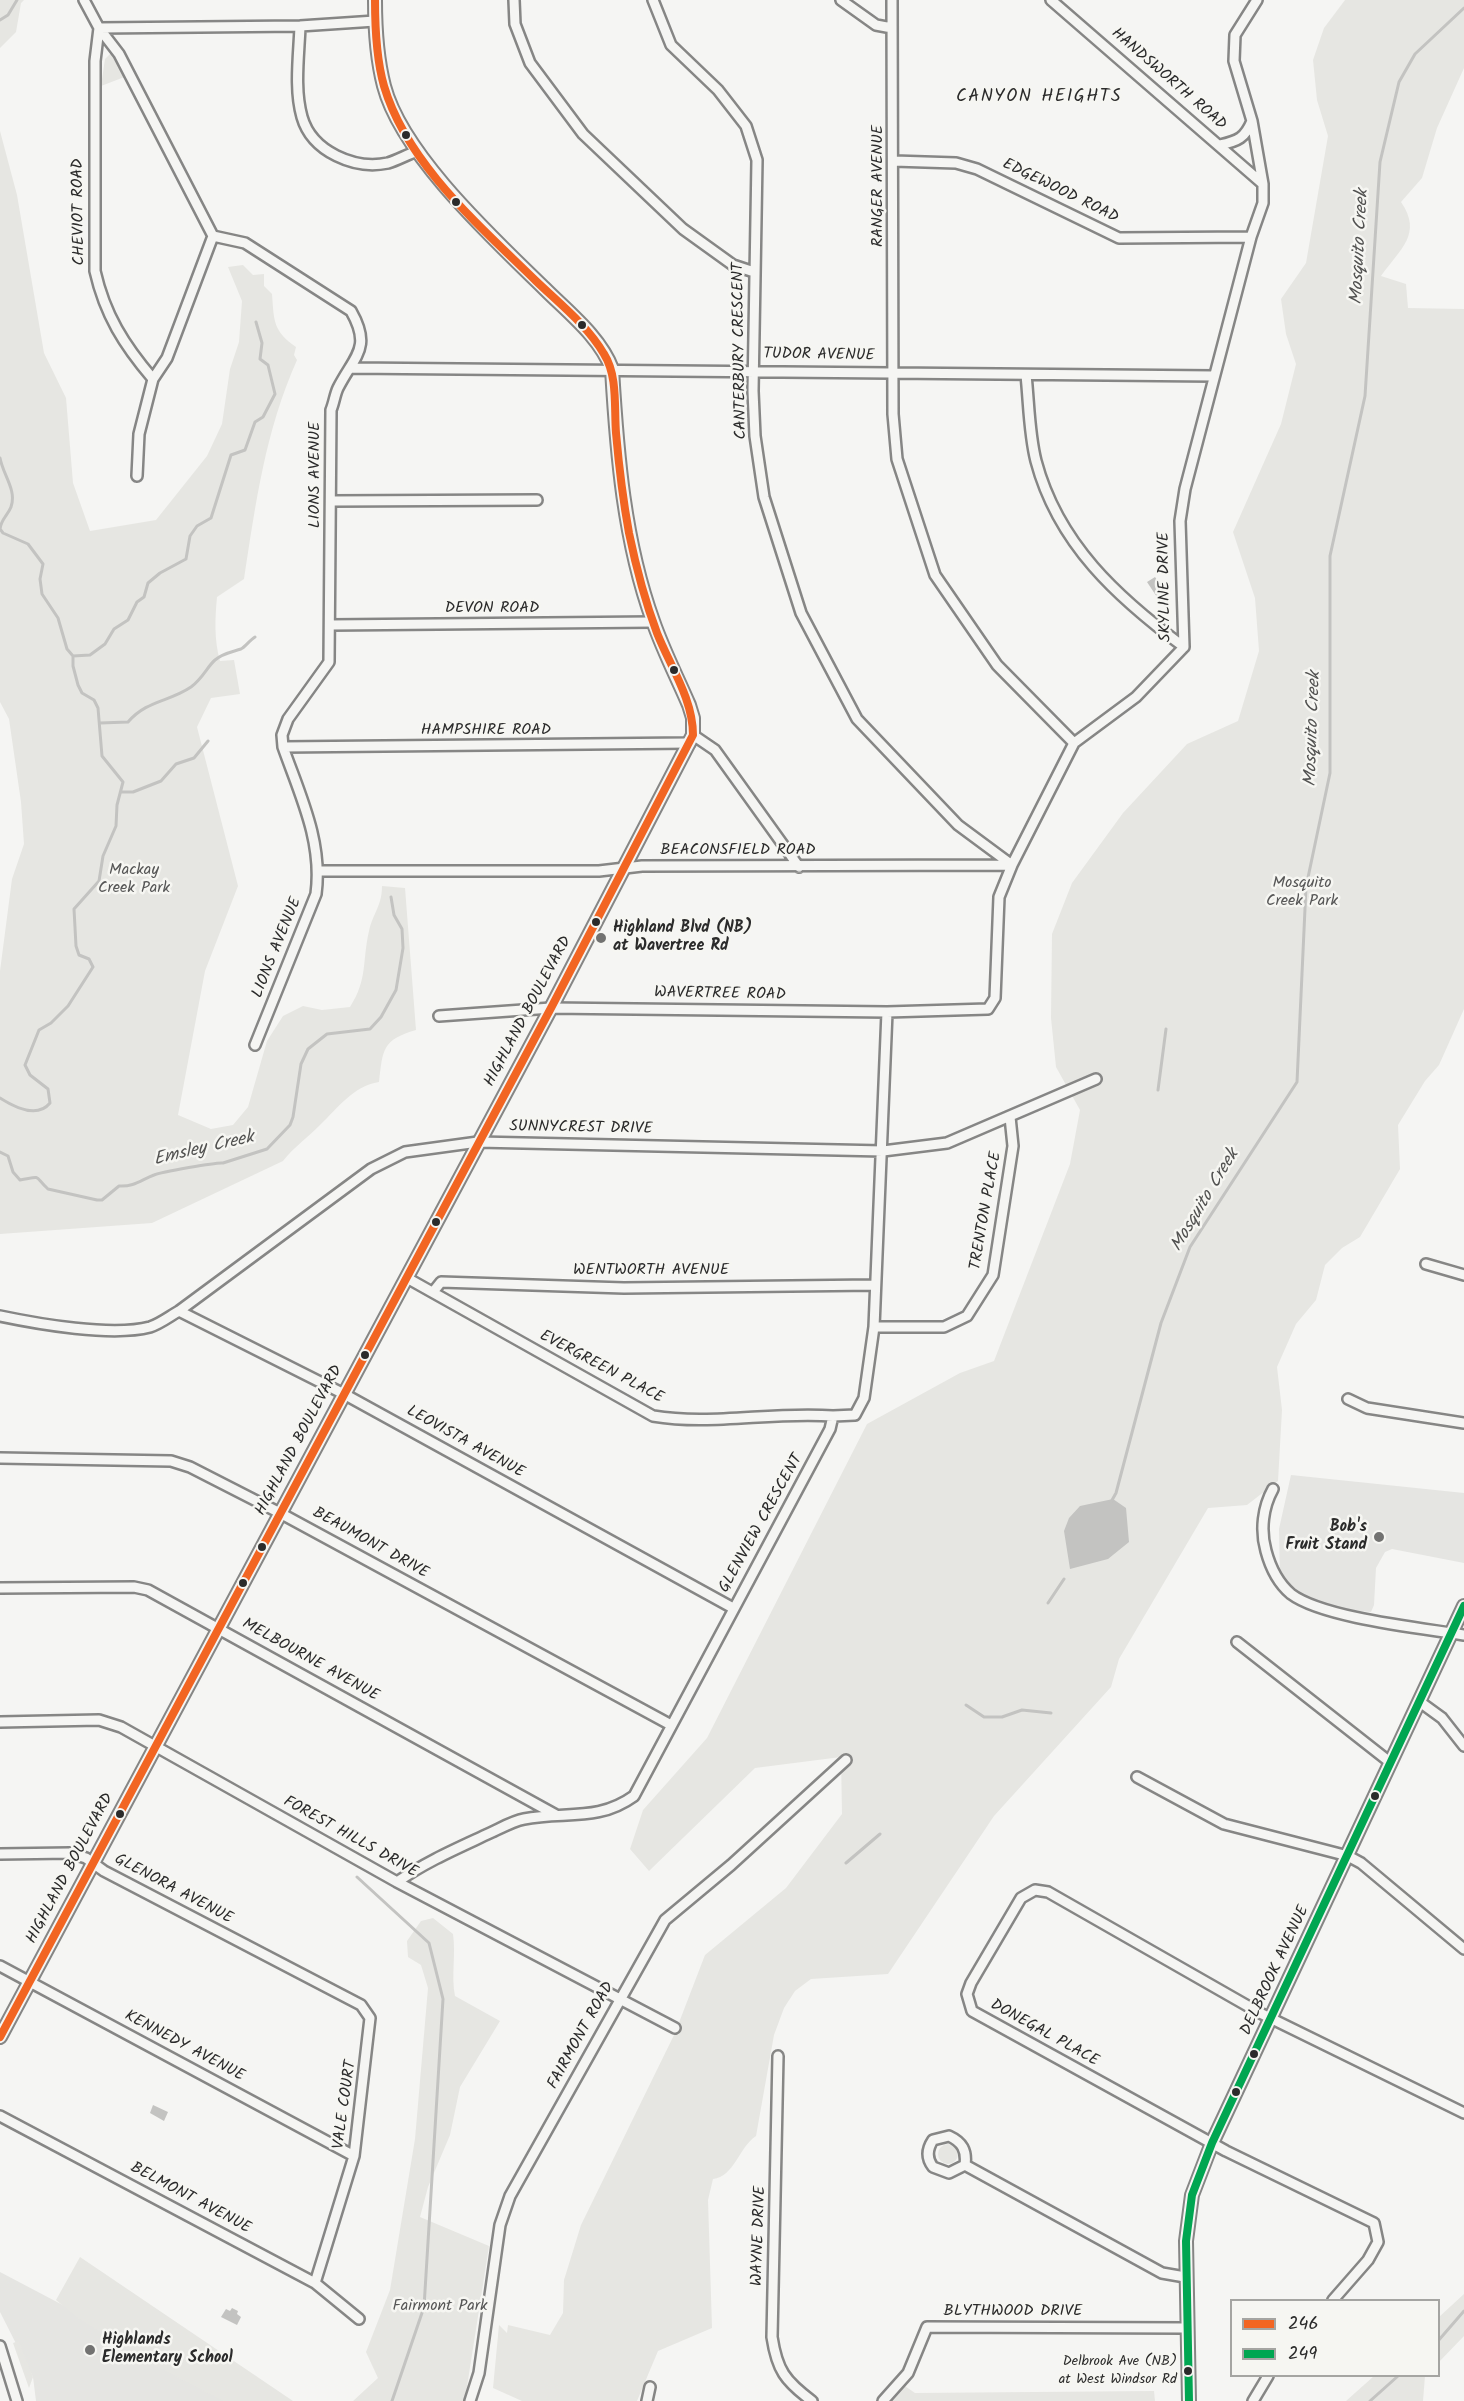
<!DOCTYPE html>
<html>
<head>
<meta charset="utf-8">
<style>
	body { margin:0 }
	#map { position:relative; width:1464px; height:2401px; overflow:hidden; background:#f5f5f3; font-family:Kalam,sans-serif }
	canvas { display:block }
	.legend { position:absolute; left:1230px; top:2299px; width:210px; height:78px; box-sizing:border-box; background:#f6f6f2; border:2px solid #a5a5a2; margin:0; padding:8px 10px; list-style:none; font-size:18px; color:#2b2b2b }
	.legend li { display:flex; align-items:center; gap:12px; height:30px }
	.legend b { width:30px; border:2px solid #a5a5a2 }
</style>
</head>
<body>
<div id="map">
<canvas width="1464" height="2401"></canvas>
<ul class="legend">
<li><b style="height:8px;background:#f26522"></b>246</li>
<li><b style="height:8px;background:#00a651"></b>249</li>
</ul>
</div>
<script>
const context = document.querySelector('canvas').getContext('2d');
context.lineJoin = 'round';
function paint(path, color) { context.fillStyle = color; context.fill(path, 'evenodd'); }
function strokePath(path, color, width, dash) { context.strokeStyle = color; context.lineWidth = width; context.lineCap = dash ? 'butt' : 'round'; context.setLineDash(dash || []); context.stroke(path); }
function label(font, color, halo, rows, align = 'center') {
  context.font = font + ' Kalam,sans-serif'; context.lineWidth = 5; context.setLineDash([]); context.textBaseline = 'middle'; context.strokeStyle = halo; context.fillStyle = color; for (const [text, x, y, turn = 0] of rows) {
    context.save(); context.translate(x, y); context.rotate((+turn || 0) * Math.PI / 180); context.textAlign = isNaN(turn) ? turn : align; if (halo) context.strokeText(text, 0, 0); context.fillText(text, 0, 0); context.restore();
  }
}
const built = new Path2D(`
	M 1291,1475 L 1464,1493 L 1464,1563 L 1392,1549 L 1385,1552 L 1376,1568 L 1374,1605 L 1371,1612 L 1348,1610 L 1302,1601 L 1280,1579 L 1279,1529 Z
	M 0,2272 L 95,2322 L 270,2401 L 36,2401 L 33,2377 L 0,2312 Z`);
const green = new Path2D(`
	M 0,0 L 24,0 L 21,3 L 16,32 L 0,48 Z
	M 1345,0 L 1464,0 L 1464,68 L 1437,128 L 1422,178 L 1401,202 C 1423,234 1400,249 1381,276 L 1406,284 L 1408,308 L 1464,309 L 1464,1009 L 1439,1065 L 1425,1081 L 1398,1125 L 1400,1169 L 1360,1237 L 1342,1248 L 1325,1265 L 1316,1300 L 1296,1324 L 1277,1367 L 1282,1410 L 1278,1481 L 1247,1505 L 1208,1508 L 1119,1659 L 1111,1687 L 994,1816 L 888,1974 L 811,1979 L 795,1991 L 784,2008 L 774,2035 L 756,2136 C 739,2147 734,2177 713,2179 L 708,2200 L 712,2328 L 658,2351 L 637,2401 L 522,2401 L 493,2388 L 499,2325 L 507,2333 L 508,2325 L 550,2335 L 563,2313 L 564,2280 L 581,2225 L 675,2033 L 705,1955 L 786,1888 L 842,1814 L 841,1757 L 755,1768 L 649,1871 L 630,1849 L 643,1810 L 707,1738 L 867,1424 L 960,1373 L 994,1361 L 1070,1164 L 1080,1110 L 1056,1067 L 1051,1018 L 1052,934 L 1072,883 L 1123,813 L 1187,744 L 1238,721 L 1259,651 L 1255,598 L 1233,532 L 1281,424 L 1296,364 L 1286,334 L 1281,299 L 1306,263 L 1328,136 L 1317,100 L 1313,60 L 1324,28 Z
	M 111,53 L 115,53 L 127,76 L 101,86 L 105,59 Z
	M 0,131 L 17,195 L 44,353 L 66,398 L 73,483 L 90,531 L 156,520 L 207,456 L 222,424 L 230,369 L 239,342 L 242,301 L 228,267 L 243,265 L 253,275 L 264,274 L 264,286 L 272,294 C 274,321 273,331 296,347 L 294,355 L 297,360 C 265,432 256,502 244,579 L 217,597 C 215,618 214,640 220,661 L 234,660 L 240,694 L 211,698 L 197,727 L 238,886 L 205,971 L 178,1115 L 211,1129 L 233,1125 L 248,1107 L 267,1041 L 283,1016 L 303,1006 L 322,1010 L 350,1007 C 368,979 362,961 369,931 C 373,913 382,906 382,886 L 405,888 L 416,1030 C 382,1040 383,1049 379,1082 C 353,1086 338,1108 320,1125 C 307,1138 294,1147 283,1161 L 152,1223 L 0,1234 L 0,971 L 12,879 L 24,844 L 21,802 L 9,719 L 0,702 Z
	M 433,1918 L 453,1934 C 456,1955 451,1976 455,1996 L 500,2021 L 460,2087 L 450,2135 L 428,2187 L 420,2217 L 489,2246 L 466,2393 L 465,2401 L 353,2401 L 378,2378 L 366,2352 L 390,2290 L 415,2139 L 428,1988 L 421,1965 L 408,1957 L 407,1941 L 421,1921 Z
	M938 2154a10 10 0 1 1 20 0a10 10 0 1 1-20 0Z
	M 80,2257 L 293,2401 L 223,2401 L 148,2362 L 76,2317 L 56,2300 Z
	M 1464,2294 L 1464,2336 L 1439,2362 L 1439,2317 Z
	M 19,2341 L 33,2377 L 29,2388 L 13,2343 Z
	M 1374,2376 L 1425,2376 L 1423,2401 L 1346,2401 Z
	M 902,2384 L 915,2393 L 1154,2391 L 1155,2401 L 889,2401 Z`);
const water = new Path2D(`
	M 1155,577 L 1165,591 L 1157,597 L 1147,582 Z
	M 1113,1499 L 1126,1508 L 1129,1542 L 1108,1559 L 1070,1569 L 1064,1531 L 1069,1518 L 1080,1506 Z
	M 153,2105 L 168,2112 L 164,2121 L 150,2113 Z
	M 232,2308 L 238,2311 L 237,2314 L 241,2317 L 237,2325 L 221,2317 L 226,2309 L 230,2311 Z`);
const stream = new Path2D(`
	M 0,20 L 8,15 L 17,0
	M 0,458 C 3,475 17,490 11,507 C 8,515 1,519 0,529 L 3,533 L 28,544 L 43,564 L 40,579 L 42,594 L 58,618 L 67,649 L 73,656 L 73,666 L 78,685 L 82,693 L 94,700 L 98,708 L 102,756 L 123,782 L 117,805 L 116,826 L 103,856 L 99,881 L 74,909 L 76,946 L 79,955 L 89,959 L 93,967 L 68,1006 L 51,1023 L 39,1030 L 25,1065 L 30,1075 L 48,1089 L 50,1103 C 37,1119 14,1107 0,1098
	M 73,656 L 90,655 L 105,644 L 114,629 L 128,620 L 137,602 L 144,597 L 148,583 L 160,573 L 186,559 L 190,536 L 197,526 L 211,518 L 231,455 L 245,450 L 255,422 L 263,417 L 275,394 L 268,365 L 260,359 L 262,343 L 256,322
	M 100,723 L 128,722 C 147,700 169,702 191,687 C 203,678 207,667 215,660 C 223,653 232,652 241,649 C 245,647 250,640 255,637
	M 121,792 L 133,792 L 161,781 L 176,764 L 194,758 L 208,741
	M 1158,1090 L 1166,1029
	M 0,1152 L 8,1156 L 13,1172 L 20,1180 C 43,1176 33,1175 48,1189 L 97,1200 L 102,1200 L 119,1186 C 134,1187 141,1180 154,1175 C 161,1172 217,1162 223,1163 L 267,1149 L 290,1125 L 293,1117 L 301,1064 L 308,1049 L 327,1034 L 370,1029 L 381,1017 L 396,990 L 403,948 L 402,929 L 394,915 L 391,897
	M 1111,1502 L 1116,1493 L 1161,1323 L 1190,1247 L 1297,1082 L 1306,887 L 1330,773 L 1330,556 L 1365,396 L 1380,162 L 1399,82 L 1415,54 L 1464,8
	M 1048,1603 L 1064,1579
	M 966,1705 L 984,1717 L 1002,1717 L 1022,1710 L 1051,1713
	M 846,1863 L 880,1834
	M 357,1877 L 429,1943 L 443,1999 L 424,2307 L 392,2401
	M 1438,2341 L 1464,2311
	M 1370,2401 L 1398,2376`);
const street = new Path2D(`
	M 84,0 L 99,28 L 119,54 L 213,236 L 245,243 L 351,311 C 372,348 355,355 338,388 C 335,394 334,403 331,410 L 329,662 L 288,719 L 282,735 L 283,747 C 300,795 323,842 316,894 L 255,1045
	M 514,0 L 515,24 L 530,63 L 583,134 L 683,229 L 733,265 L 754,272
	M 653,0 L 671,45 L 718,90 L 746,126 L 757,160 L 753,391 L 755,436 L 764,497 L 801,613 L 857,719 L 958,825 L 1012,865
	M 841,0 L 876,25 L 892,28
	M 892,0 L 893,414 L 897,459 L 935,575 L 997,665 L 1074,743
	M 1051,0 L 1263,184
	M 300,26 C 299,55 294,89 302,117 C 312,152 355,170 388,163 C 398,160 408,154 418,151
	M 1220,145 C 1238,141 1245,138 1252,121
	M 894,161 L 956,163 L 977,169 L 1119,238 L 1251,237
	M 351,368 L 1214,376
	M 1026,375 C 1029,403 1029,434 1036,461 C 1058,544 1118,598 1184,647
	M 153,379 C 124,345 105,315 95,271 L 95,61 L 99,28 L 300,26 L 375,21
	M 137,476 L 139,434 L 153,379 L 167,358 L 213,236
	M 332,501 L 537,500
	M 331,625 L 653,622
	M 693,735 L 715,750 L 799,867
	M 283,747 L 690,743
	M 319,871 L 599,871 L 642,866 L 1012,865
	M 439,1016 L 551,1008 L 887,1012 L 988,1009 L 995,998 L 999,897 L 1012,865 L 1074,743 L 1136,697 L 1184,647 L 1180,521 L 1185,489 L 1251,237 L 1263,203 L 1263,184 L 1252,121 L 1234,61 L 1235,35 L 1257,0
	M 1426,1264 L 1464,1275
	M 407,1278 L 653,1416 C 712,1426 773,1411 833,1416
	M 433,1292 L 441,1282 L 624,1288 L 874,1285
	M 179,1311 L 344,1394 L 733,1608
	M 0,1316 C 38,1324 112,1337 150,1327 C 160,1324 170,1316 179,1311 L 371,1169 L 405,1152 L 478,1142 L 883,1151 L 947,1143 L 1096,1079
	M 874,1327 L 944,1327 L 967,1316 L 993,1275 L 1013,1146 L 1010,1117
	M 1348,1399 L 1367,1408 L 1464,1423
	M 0,1458 L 171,1461 L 190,1467 L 280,1513 L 671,1725
	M 1273,1489 C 1263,1507 1260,1530 1266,1551 C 1270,1566 1278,1583 1291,1594 C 1323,1618 1421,1628 1464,1635
	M 0,1588 L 134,1587 L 148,1590 L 556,1815
	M 1237,1642 L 1391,1763
	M 1420,1702 L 1442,1718 L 1464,1746
	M 0,1722 L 99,1720 L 121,1727 L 397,1882 L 675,2028
	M 1137,1777 L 1224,1824 L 1348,1856 L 1361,1863 L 1464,1949
	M 0,1854 L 70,1853 L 86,1858 L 104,1871 L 361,2005 L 370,2018 L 354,2156 L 315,2283
	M 397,1882 C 427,1861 458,1848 490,1833 C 501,1828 513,1821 524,1819 C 565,1811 598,1822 634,1796 L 830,1429 L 833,1416 L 855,1415 L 864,1398 L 874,1327 L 887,1012
	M 0,1966 L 354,2156
	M 778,2056 L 772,2337 C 777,2370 785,2381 812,2401
	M 0,2116 L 315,2283 L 359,2319
	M 949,2136 C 962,2142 967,2150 965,2165 L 949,2173 L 933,2167 C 926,2158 927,2149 933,2140 Z
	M 965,2165 L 1162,2273 L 1185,2277
	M 1333,2300 L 1368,2260 L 1378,2242 L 1374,2223 L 1226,2151 L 972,2011 L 967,1994 L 971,1983 L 1021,1898 L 1035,1890 L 1048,1892 L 1260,2013 L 1464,2113
	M 0,2346 L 17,2401
	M 470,2401 L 479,2373 L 500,2225 L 510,2196 L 665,1920 L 731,1865 L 846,1760
	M 647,2401 L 650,2387
	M 883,2401 L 908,2373 L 927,2327 L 1185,2328
	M 1253,2401 L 1268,2376`);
const secondary = new Path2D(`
	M 0,2037 L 551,1008 L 693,735 L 693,718 L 689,705 C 677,677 663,650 653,621 C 624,541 617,454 612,369 C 600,337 569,313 545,289 C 495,240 402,155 384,86 C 377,59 375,28 375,0
	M 1189,2401 L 1186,2241 L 1192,2195 L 1212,2143 L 1464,1606`);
const bus1 = new Path2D(`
	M 0,2037 L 551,1008 L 693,735 C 693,699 670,666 657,633 C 645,601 636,567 629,533 C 623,500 619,467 616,433 C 614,408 618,376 604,354 C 587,325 560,304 536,281 C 480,226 407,164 384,86 C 376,58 375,28 375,0`);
const bus2 = new Path2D(`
	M 1189,2401 L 1186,2241 L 1192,2195 L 1212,2143 L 1464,1606`);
const markers = [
	[406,135,5,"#2b2b2b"],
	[456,202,5,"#2b2b2b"],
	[582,325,5,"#2b2b2b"],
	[674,670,5,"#2b2b2b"],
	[596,922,5,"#2b2b2b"],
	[601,938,6,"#727271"],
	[436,1222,5,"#2b2b2b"],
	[365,1355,5,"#2b2b2b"],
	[1379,1537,6,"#727271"],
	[262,1547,5,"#2b2b2b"],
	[243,1583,5,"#2b2b2b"],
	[1375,1796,5,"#2b2b2b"],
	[120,1814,5,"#2b2b2b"],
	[1254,2054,5,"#2b2b2b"],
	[1236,2092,5,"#2b2b2b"],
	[90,2350,6,"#727271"],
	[1188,2371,5,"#2b2b2b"]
];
const busNames = [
	["Delbrook Ave (NB)",1177,2363],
	["at West Windsor Rd",1177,2381]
];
const streetNames = [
	["HANDSWORTH ROAD",1168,80,41],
	["RANGER AVENUE",879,186,-90],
	["EDGEWOOD ROAD",1060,192,26],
	["CHEVIOT ROAD",80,212,-91],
	["CANTERBURY CRESCENT",741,351,-91],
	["TUDOR AVENUE",819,356,1],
	["LIONS AVENUE",316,475,-90],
	["SKYLINE DRIVE",1166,587,-91],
	["DEVON ROAD",492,609],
	["HAMPSHIRE ROAD",486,731],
	["BEACONSFIELD ROAD",738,851],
	["LIONS AVENUE",278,948,-68],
	["WAVERTREE ROAD",720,995,1],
	["HIGHLAND BOULEVARD",529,1012,-62],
	["SUNNYCREST DRIVE",581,1129,1],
	["TRENTON PLACE",987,1211,-80],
	["WENTWORTH AVENUE",651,1271],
	["EVERGREEN PLACE",601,1368,28],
	["HIGHLAND BOULEVARD",300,1441,-62],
	["LEOVISTA AVENUE",465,1443,29],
	["GLENVIEW CRESCENT",762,1524,-61],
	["BEAUMONT DRIVE",370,1544,29],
	["MELBOURNE AVENUE",310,1661,29],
	["FOREST HILLS DRIVE",350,1838,29],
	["HIGHLAND BOULEVARD",71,1869,-62],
	["GLENORA AVENUE",173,1890,28],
	["DELBROOK AVENUE",1276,1971,-65],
	["DONEGAL PLACE",1044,2034,29],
	["FAIRMONT ROAD",582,2036,-61],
	["KENNEDY AVENUE",184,2047,28],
	["VALE COURT",346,2105,-82],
	["BELMONT AVENUE",190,2199,28],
	["WAYNE DRIVE",760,2236,-88],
	["BLYTHWOOD DRIVE",1013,2312]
];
const parkNames = [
	["Mackay",134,871],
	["Creek Park",134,889],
	["Mosquito",1302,884],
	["Creek Park",1302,902],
	["Fairmont Park",440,2307]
];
const poiNames = [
	["Highland Blvd (NB)",613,929],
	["at Wavertree Rd",613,947],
	["Bob's",1367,1528,"right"],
	["Fruit Stand",1367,1546,"right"],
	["Highlands",102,2341],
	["Elementary School",102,2359]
];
const neighbourhoodNames = [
	["CANYON HEIGHTS",1039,98]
];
const waterNames = [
	["Mosquito Creek",1361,247,-87],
	["Mosquito Creek",1314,729,-88],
	["Emsley Creek",204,1150,-13],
	["Mosquito Creek",1206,1201,-59]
];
paint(built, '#e5e5e2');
paint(green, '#e6e6e2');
paint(water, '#c3c3c1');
strokePath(stream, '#c3c3c1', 3);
strokePath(street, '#868685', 14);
strokePath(secondary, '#868685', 16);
strokePath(street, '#f5f5f3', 9);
strokePath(secondary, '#f5f5f3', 12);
strokePath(bus1, '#f26522', 8);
strokePath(bus2, '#00a651', 8);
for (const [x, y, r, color] of markers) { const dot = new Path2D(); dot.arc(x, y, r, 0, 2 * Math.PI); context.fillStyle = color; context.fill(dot); strokePath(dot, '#f6f6f2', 2); }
label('14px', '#2b2b2b', '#f6f6f2', busNames, 'right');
label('16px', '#2b2b2b', '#f6f6f2', streetNames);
label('16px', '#565656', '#f6f6f2', parkNames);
label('bold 16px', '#2b2b2b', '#f6f6f2', poiNames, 'left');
context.letterSpacing = '1.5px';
label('18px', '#2b2b2b', '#f6f6f2', neighbourhoodNames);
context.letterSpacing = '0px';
label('italic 18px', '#525251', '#f6f6f2', waterNames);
</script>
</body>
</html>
